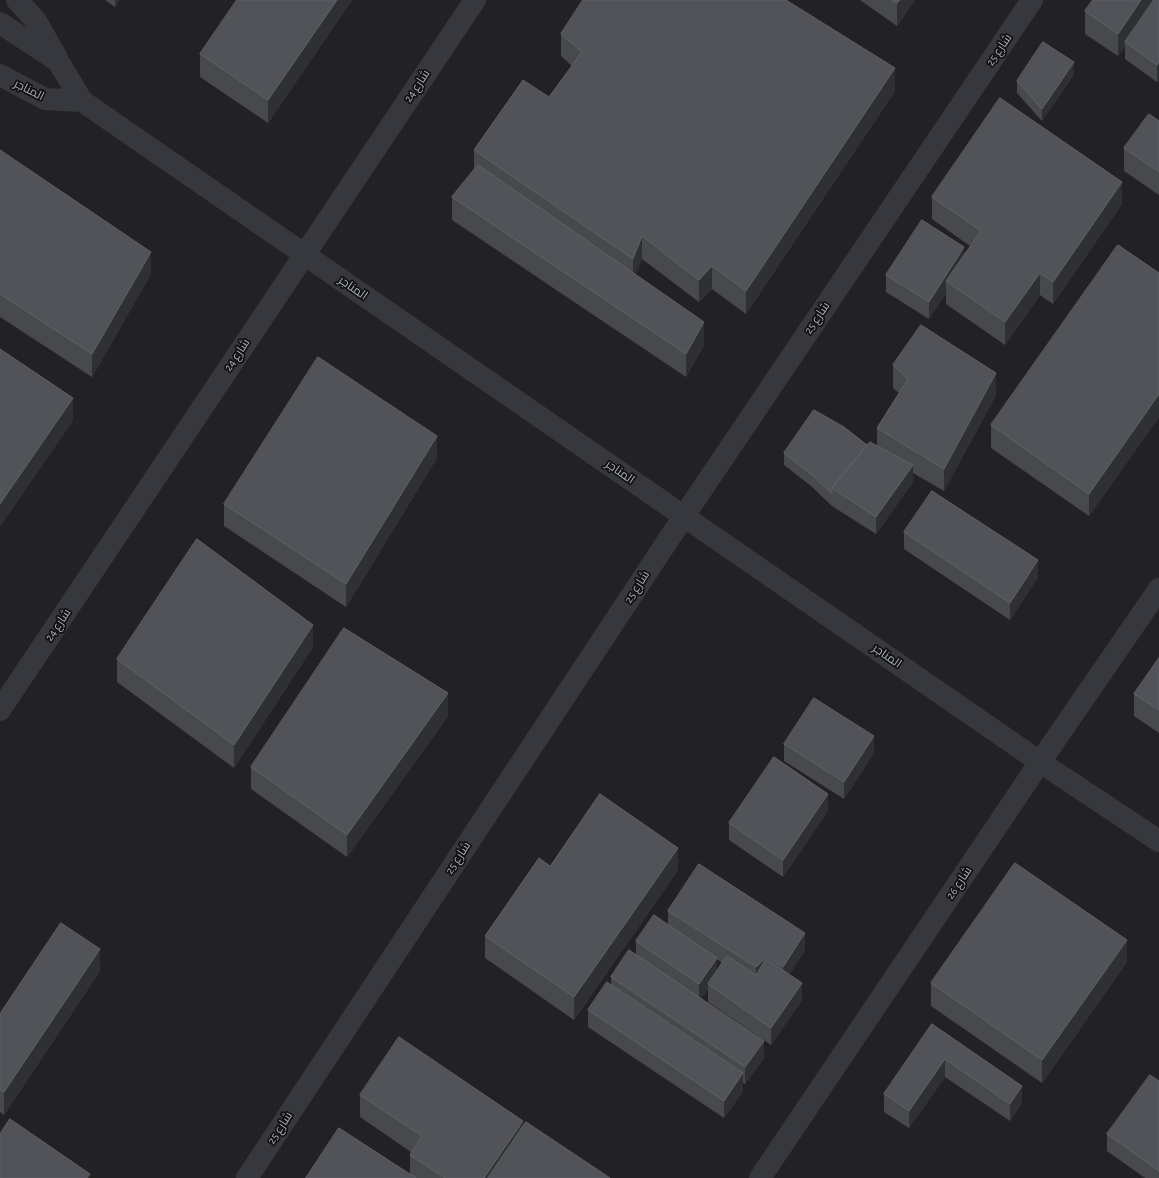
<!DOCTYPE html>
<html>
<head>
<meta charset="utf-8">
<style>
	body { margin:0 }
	canvas { display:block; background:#161618 }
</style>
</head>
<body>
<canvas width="1159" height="1178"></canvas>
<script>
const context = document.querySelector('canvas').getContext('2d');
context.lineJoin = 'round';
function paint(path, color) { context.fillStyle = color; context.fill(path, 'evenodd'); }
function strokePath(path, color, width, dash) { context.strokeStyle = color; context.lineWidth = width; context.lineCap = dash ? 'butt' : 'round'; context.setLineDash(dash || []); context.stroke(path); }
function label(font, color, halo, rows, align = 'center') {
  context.font = font + ' "Alegreya Sans",Cairo,sans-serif'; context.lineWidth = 3.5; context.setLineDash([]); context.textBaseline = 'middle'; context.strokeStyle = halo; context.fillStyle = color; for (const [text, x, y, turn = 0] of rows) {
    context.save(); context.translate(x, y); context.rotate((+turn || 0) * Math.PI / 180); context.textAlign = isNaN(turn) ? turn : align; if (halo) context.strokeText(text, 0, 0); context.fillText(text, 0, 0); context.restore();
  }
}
const built = new Path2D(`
	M 0,0 L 1159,0 L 1159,1178 L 0,1178 Z`);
const minor = new Path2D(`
	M 17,0 L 36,21 L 57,58
	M 0,23 L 58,61 L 82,101 L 1040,762 L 1159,841
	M 0,75 L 45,99 L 82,101
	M 0,710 L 475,0
	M 247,1178 L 684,516 L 1032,0
	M 760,1178 L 1040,762 L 1159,589`);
const wall = new Path2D(`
	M 105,0 L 119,0 L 115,7 Z
	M 352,0 L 268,123 L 200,77 L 200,54 Z
	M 860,0 L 915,0 L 897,26 Z
	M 1159,0 L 1159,80 L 1157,82 L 1125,59 L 1125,46 L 1118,56 L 1085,34 L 1085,11 Z
	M 561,34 L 895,91 L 746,314 L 712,289 L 699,302 L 642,259 L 635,274 L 704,345 L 686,377 L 452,220 L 452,197 L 474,170 L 474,150 L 549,97 L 572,66 L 561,56 Z
	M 1074,74 L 1042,121 L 1017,93 L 1017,81 Z
	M 1159,121 L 1159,195 L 1124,171 L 1124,148 Z
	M 0,150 L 151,274 L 92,377 L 0,317 Z
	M 932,197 L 1122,204 L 1053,304 L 1040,295 L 1005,345 L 946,304 L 946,293 L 929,319 L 886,292 L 886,275 L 964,254 L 970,246 L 932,219 Z
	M 1159,273 L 1159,417 L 1089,516 L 991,448 L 991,425 Z
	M 893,365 L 996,395 L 944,491 L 913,473 L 913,482 L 876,534 L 832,506 L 811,486 L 784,465 L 784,453 L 867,445 L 877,445 L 877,428 L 899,393 L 893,388 Z
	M 437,458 L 346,607 L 224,526 L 224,504 Z
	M 904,532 L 1038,577 L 1010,620 L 904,549 Z
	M 313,647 L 234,768 L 117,682 L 117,659 Z
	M 1159,658 L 1159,733 L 1134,716 L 1134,694 Z
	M 448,716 L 347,857 L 251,789 L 251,767 Z
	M 784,744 L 874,753 L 844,799 L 784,761 Z
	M 828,811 L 783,877 L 729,840 L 729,823 Z
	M 550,866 L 678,870 L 574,1020 L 485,958 L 485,936 Z
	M 668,911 L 805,950 L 789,975 L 802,1000 L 771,1045 L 708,1002 L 708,989 L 701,998 L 764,1058 L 745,1084 L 743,1083 L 743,1091 L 724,1118 L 588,1027 L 588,1010 L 611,985 L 611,977 L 636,954 L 636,941 L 668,925 ZM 717,959 L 722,963 L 717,971 Z
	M 1127,962 L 1042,1083 L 931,1006 L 931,983 Z
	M 100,971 L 4,1115 L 0,1112 L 0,1014 Z
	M 932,1024 L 1022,1103 L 1010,1121 L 945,1077 L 909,1128 L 884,1112 L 884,1094 Z
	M 1159,1081 L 1159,1178 L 1145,1178 L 1107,1151 L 1107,1134 Z
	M 360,1095 L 523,1126 L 610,1178 L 306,1178 L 410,1174 L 410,1155 L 411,1152 L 360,1117 Z`);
const shadedWall = new Path2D(`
	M 115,0 L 119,0 L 115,7 Z
	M 337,0 L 352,0 L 268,123 L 268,100 Z
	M 900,0 L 915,0 L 897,26 L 897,3 Z
	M 1141,0 L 1157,0 L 1125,42 L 1125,46 L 1118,56 L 1118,34 Z
	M 1074,62 L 1074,74 L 1042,121 L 1042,109 Z
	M 1159,62 L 1159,80 L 1157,82 L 1157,65 Z
	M 895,68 L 895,91 L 746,314 L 746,291 Z
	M 1122,182 L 1122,204 L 1053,304 L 1053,282 Z
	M 642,236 L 642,259 L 633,281 L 633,259 Z
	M 964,247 L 964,264 L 946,281 L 946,293 L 929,319 L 929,302 Z
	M 151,252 L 151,274 L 92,377 L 92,354 Z
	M 712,266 L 712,289 L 699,302 L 699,280 Z
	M 1040,273 L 1040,295 L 1005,345 L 1005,322 Z
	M 704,322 L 704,345 L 686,377 L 686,354 Z
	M 996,373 L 996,395 L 944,491 L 944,469 Z
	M 1159,394 L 1159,417 L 1089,516 L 1089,494 Z
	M 73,398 L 73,421 L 0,527 L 0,504 Z
	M 437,436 L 437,458 L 346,607 L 346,584 Z
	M 913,465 L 913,482 L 876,534 L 876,517 Z
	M 1038,560 L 1038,577 L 1010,620 L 1010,603 Z
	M 313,625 L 313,647 L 234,768 L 234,745 Z
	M 448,693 L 448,716 L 347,857 L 347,835 Z
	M 874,736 L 874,753 L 844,799 L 844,782 Z
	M 828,794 L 828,811 L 783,877 L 783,860 Z
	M 678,848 L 678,870 L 574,1020 L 574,997 Z
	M 805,933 L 805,950 L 783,985 L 783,967 Z
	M 1127,940 L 1127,962 L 1042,1083 L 1042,1060 Z
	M 100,949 L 100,971 L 4,1115 L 4,1092 Z
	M 767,957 L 767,974 L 756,984 L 756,967 Z
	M 717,958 L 717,976 L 708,984 L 708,989 L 699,1001 L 699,984 Z
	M 802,983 L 802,1000 L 771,1045 L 771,1028 Z
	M 764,1041 L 764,1058 L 745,1084 L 745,1067 Z
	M 945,1059 L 945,1077 L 909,1128 L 909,1111 Z
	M 743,1073 L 743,1091 L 724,1118 L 724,1101 Z
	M 1022,1086 L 1022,1103 L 1010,1121 L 1010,1104 Z
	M 523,1121 L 523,1143 L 500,1178 L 484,1178 Z`);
const building = new Path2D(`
	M 237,0 L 337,0 L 268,100 L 200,54 Z
	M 583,0 L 786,0 L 895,68 L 746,291 L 712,266 L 699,280 L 642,236 L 633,259 L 474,150 L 523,80 L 549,97 L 582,52 L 561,34 Z
	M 892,0 L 900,0 L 897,3 Z
	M 1093,0 L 1141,0 L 1118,34 L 1085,11 Z
	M 1154,0 L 1159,0 L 1159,62 L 1157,65 L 1125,42 Z
	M 1043,42 L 1074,62 L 1042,109 L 1017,81 Z
	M 1000,98 L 1122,182 L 1053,282 L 1040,273 L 1005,322 L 946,281 L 981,231 L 932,197 Z
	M 1149,114 L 1159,121 L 1159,172 L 1124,148 Z
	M 0,150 L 151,252 L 92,354 L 0,294 Z
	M 478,165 L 704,322 L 686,354 L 452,197 Z
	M 922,220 L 964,247 L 929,302 L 886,275 Z
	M 1118,245 L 1159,273 L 1159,394 L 1089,494 L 991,425 Z
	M 921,325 L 996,373 L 944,469 L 877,428 L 908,379 L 893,365 Z
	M 0,349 L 73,398 L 0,504 Z
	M 318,357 L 437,436 L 346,584 L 224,504 Z
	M 814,410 L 844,427 L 867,445 L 832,488 L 832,494 L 811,474 L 784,453 Z
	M 870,442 L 913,465 L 876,517 L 832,488 Z
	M 932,491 L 1038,560 L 1010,603 L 904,532 Z
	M 197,539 L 313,625 L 234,745 L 117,659 Z
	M 344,628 L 448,693 L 347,835 L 251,767 Z
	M 1159,658 L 1159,710 L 1134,694 Z
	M 814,698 L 874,736 L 844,782 L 784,744 Z
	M 774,757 L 828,794 L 783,860 L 729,823 Z
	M 600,794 L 678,848 L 574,997 L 485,936 L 539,858 L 550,866 Z
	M 1015,863 L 1127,940 L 1042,1060 L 931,983 Z
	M 699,864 L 805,933 L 783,967 L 767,957 L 756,967 L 668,911 Z
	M 654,915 L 717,958 L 699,984 L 636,941 Z
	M 61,923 L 100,949 L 4,1092 L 0,1090 L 0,1014 Z
	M 629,950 L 764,1041 L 745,1067 L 611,977 Z
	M 727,956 L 756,975 L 766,959 L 802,983 L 771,1028 L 708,984 Z
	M 607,982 L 743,1073 L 724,1101 L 588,1010 Z
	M 932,1024 L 1022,1086 L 1010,1104 L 945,1059 L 909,1111 L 884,1094 Z
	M 399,1037 L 523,1121 L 484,1178 L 445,1178 L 410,1155 L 422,1136 L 360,1095 Z
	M 1150,1075 L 1159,1081 L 1159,1171 L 1107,1134 Z
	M 10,1119 L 90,1174 L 87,1178 L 0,1178 L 0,1134 Z
	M 526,1122 L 610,1178 L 488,1178 Z
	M 339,1128 L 416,1178 L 306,1178 Z`);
const streetNames = [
	["شارع 25",999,50,-56],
	["شارع 24",417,86,-56],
	["المناجر",29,90,27],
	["المناجر",353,288,35],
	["شارع 25",817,318,-56],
	["شارع 24",237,355,-56],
	["المناجر",620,472,35],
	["شارع 25",637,587,-57],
	["شارع 24",58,625,-56],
	["المناجر",887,656,35],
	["شارع 25",458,858,-57],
	["شارع 26",959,883,-56],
	["شارع 25",280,1128,-57]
];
paint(built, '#222225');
strokePath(minor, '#37383d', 22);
paint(wall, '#47494d');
paint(shadedWall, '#2f3033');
paint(building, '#525359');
strokePath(building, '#5f6168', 1);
label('12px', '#a8adb8', '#111113', streetNames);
</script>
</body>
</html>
